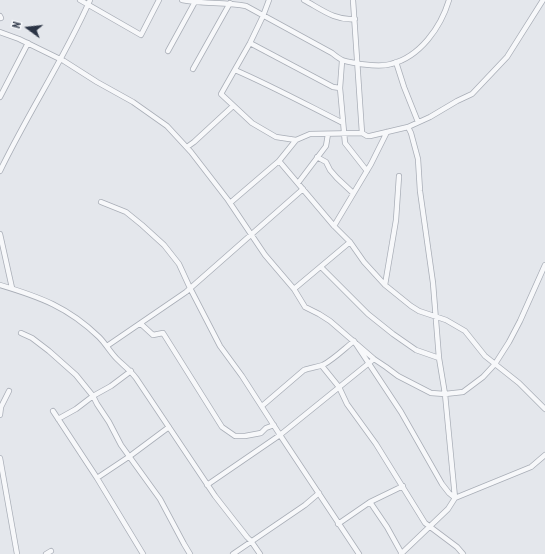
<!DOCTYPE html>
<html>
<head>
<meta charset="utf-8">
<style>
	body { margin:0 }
	#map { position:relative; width:545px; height:554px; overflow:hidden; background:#e4e7ec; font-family:"PT Sans Narrow",sans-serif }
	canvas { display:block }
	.north { position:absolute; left:8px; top:8px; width:40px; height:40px; -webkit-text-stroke:3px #f4f6f9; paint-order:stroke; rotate:285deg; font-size:11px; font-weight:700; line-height:16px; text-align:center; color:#2b3445 }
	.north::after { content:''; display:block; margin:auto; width:14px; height:18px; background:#2b3445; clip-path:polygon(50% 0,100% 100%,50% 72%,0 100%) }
</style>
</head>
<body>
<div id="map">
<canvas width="545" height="554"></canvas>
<div class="north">N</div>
</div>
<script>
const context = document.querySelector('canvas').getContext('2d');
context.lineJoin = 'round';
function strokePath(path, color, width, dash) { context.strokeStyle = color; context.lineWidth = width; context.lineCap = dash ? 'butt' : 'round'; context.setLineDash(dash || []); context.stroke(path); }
const minor = new Path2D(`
	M 80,0 L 141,35 L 159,0
	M 182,0 C 203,4 225,2 246,6 L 332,53 C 344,63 346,61 360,64 C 370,65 381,67 391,64 C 420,57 441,27 449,0
	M 269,0 L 263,16 L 250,43 L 221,94 L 252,123 L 276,137 L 296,140 L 279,161 L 334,226 L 350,242 L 364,262 L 385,285 L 411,306 L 419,311 L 446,320 L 465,331 L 485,356 L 519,383 L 545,409
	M 304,0 C 321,9 335,21 355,19
	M 353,0 L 362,133 L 367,136 L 370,136 L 408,127 L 411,133 L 418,159 L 420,191 L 433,283 L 439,358 L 445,394 L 455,498 L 448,509 L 401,554
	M 0,16 L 1,18
	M 0,32 L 19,39 L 64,61 L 97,82 L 133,102 L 167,126 L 191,152 L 228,200 L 265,255 L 294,289 L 305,307 L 319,314 L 330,321 L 374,359 L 386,367 L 398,376 L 431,393 L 445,394 L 463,392 L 483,377 L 495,364 L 509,342 L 520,321 L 545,265
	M 250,43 L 333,87 L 340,88
	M 168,51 L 196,0
	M 342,61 L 340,88 L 345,143 L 367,171
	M 396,62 L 404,87 L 418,122
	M 193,69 L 230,3
	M 235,70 C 272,86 307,105 343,123
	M 0,97 L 28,43
	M 408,127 L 430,117 L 457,101 L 472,94 L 507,57 L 543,0
	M 296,140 L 310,134 L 362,133
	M 187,147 L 194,142 L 233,106
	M 317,157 L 326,162 L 330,170 L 337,178 L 353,193
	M 0,171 C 28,113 64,59 90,0
	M 298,183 L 326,146 L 328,134
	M 101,202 L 126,212 L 142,225 L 164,245 L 179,264 L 190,288 L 220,346 L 242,376 L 280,435 L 374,359
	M 230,203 L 279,161
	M 334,226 L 371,164 L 387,132
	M 0,234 L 12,288
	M 321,267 L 368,314 L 393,334 L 416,350 L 439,358
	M 0,285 C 40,297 68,307 99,337 C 106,344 110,352 117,359 C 123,365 130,370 136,378 L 215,496 L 247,537 L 251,541 L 260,554
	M 385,285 L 396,220 L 399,176
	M 294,289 L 350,242
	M 141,324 L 153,335 L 163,333 L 222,427 L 235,436 L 245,436 L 261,433 L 266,428 L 274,425
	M 21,333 L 32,338 L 49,351 L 76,375 L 93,396 L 97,404 L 109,422 L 121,445 L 160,499 L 184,544 L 190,554
	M 107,346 L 186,292 L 303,189
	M 322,366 L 339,387 L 347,404 L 376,444 L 425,523 L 457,547 L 463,554
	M 262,406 L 304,370 C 310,368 317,367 323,365 C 334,359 344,349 354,341 L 401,412 L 442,484 L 449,493 L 455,498 L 531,467 L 545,455
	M 53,411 L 97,478 L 143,554
	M 0,415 L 1,407 L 9,391
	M 58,419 L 76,409 L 93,396 L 111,386 L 131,371
	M 0,458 L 17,554
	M 97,478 L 130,456 L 169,427
	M 207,485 L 280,435 L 359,554
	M 370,502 L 403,486
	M 338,524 L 370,502 L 387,527 L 402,554
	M 46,554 L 51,551
	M 233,554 L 305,505 L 319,493`);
strokePath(minor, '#a9aeb7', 6);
strokePath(minor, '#f7f8fa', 4.5);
</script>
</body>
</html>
